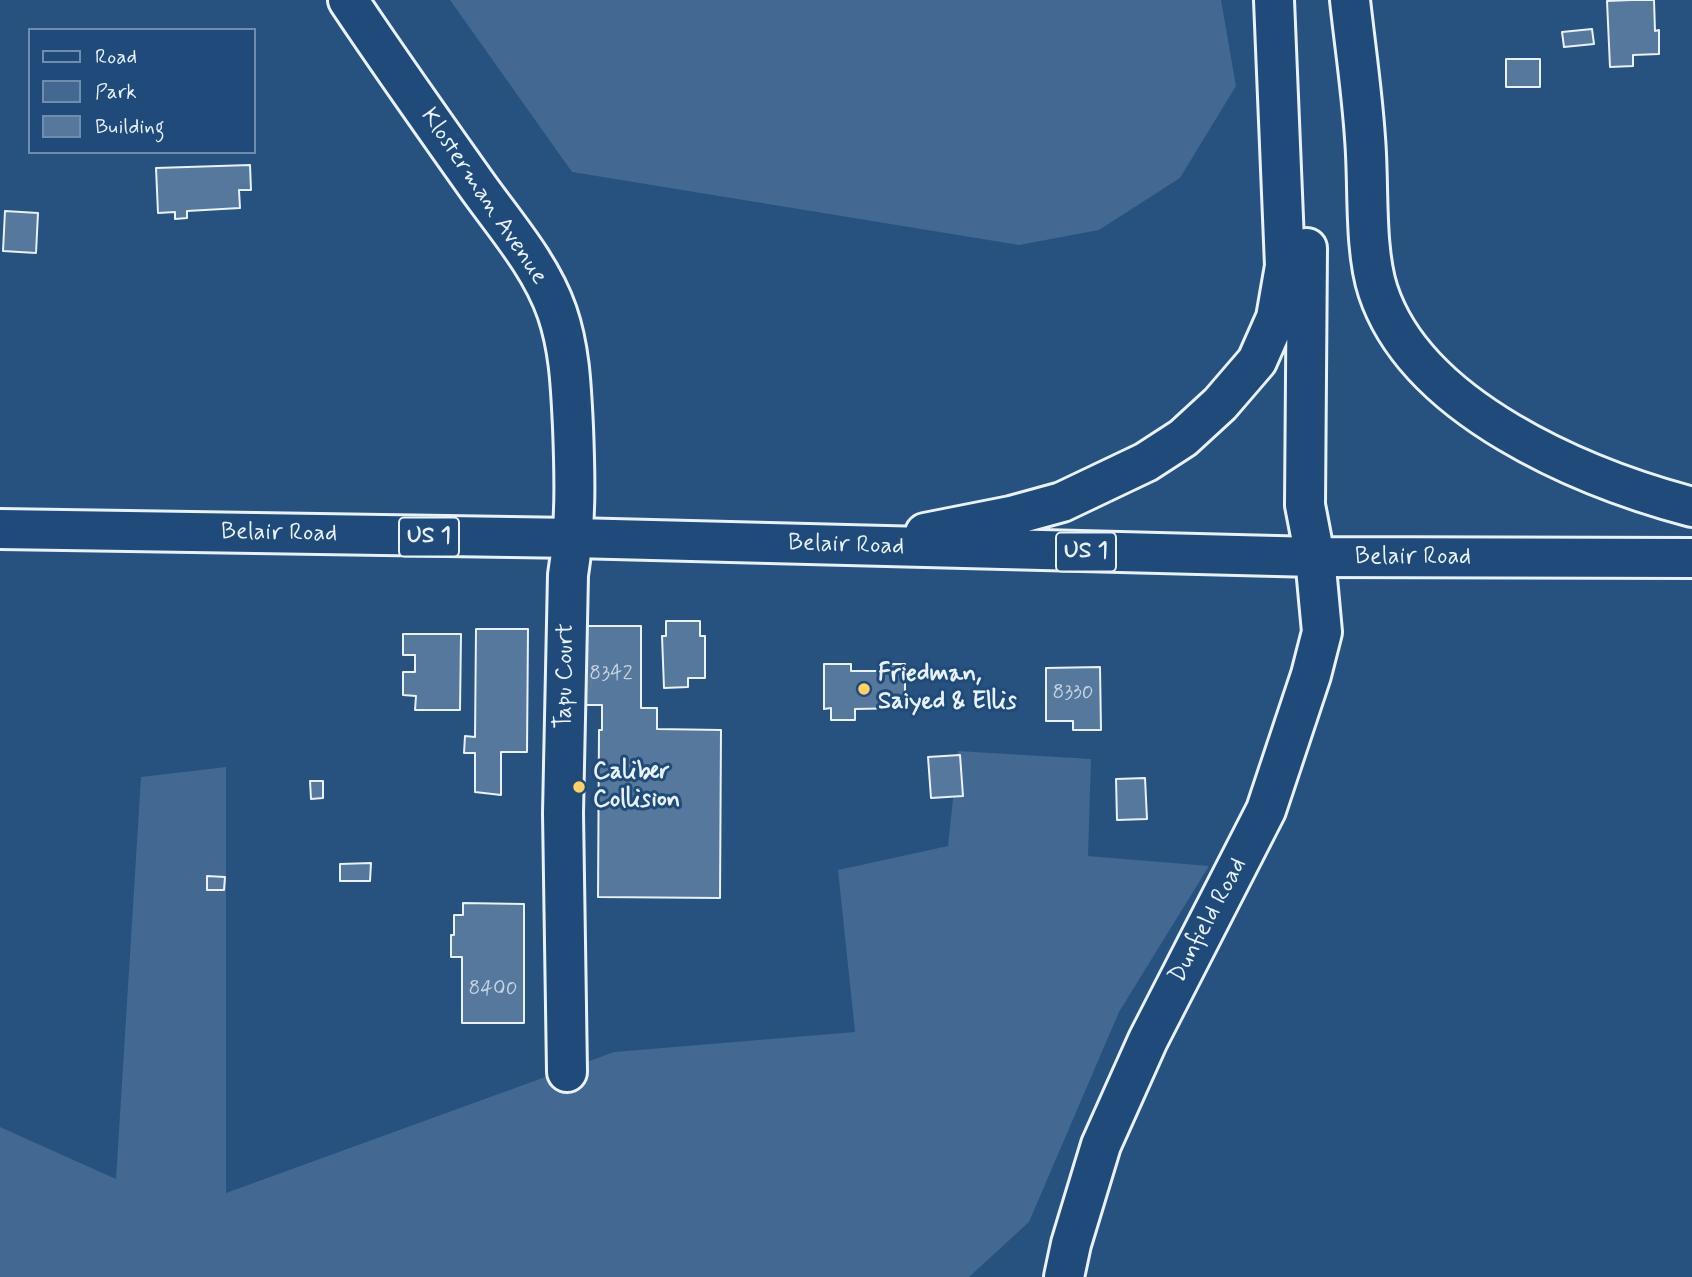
<!DOCTYPE html>
<html>
<head>
<meta charset="utf-8">
<style>
	body { margin:0 }
	#map { position:relative; width:1692px; height:1277px; overflow:hidden; background:#27517f; font-family:Mynerve,sans-serif }
	canvas { display:block }
	.legend { position:absolute; left:28px; top:28px; width:228px; height:126px; box-sizing:border-box; background:#1f4a7a; border:2px solid #6f8dac; margin:0; padding:9px 12px; list-style:none; font-size:21px; color:#e8f1f8 }
	.legend li { display:flex; align-items:center; gap:14px; height:35px }
	.legend b { width:35px; border:2px solid #6f8dac }
</style>
</head>
<body>
<div id="map">
<canvas width="1692" height="1277"></canvas>
<ul class="legend">
<li><b style="height:9px;background:#1f4a7a"></b>Road</li>
<li><b style="height:19px;background:#436891"></b>Park</li>
<li><b style="height:19px;background:#57789d"></b>Building</li>
</ul>
</div>
<script>
const context = document.querySelector('canvas').getContext('2d');
context.lineJoin = 'round';
function paint(path, color) { context.fillStyle = color; context.fill(path, 'evenodd'); }
function strokePath(path, color, width, dash) { context.strokeStyle = color; context.lineWidth = width; context.lineCap = dash ? 'butt' : 'round'; context.setLineDash(dash || []); context.stroke(path); }
function label(font, color, halo, rows, align = 'center') {
  context.font = font + ' Mynerve,sans-serif'; context.lineWidth = 6; context.setLineDash([]); context.textBaseline = 'middle'; context.strokeStyle = halo; context.fillStyle = color; for (const [text, x, y, turn = 0] of rows) {
    context.save(); context.translate(x, y); context.rotate((+turn || 0) * Math.PI / 180); context.textAlign = isNaN(turn) ? turn : align; if (halo) context.strokeText(text, 0, 0); context.fillText(text, 0, 0); context.restore();
  }
}
const green = new Path2D(`
	M 450,0 L 1221,0 L 1236,86 L 1180,178 L 1099,230 L 1019,245 L 572,172 Z
	M 958,751 L 1091,759 L 1088,856 L 1209,866 L 1119,1012 L 1029,1222 L 969,1277 L 0,1277 L 0,1127 L 116,1179 L 141,777 L 226,767 L 226,1193 L 614,1052 L 855,1032 L 838,870 L 948,846 Z`);
const building = new Path2D(`
	M 1632,0 L 1654,0 L 1655,31 L 1659,30 L 1659,54 L 1633,55 L 1633,66 L 1610,67 L 1607,1 Z
	M 1592,29 L 1594,44 L 1564,47 L 1562,32 Z
	M 1506,59 L 1540,59 L 1540,87 L 1506,87 Z
	M 250,165 L 251,190 L 239,190 L 240,208 L 187,211 L 187,218 L 175,219 L 175,212 L 158,213 L 156,168 Z
	M 5,211 L 38,213 L 36,253 L 3,251 Z
	M 666,621 L 700,621 L 700,636 L 705,636 L 705,678 L 688,678 L 688,687 L 664,688 L 662,636 L 666,636 Z
	M 582,626 L 641,626 L 641,708 L 657,708 L 657,729 L 721,730 L 720,898 L 598,897 L 599,730 L 602,730 L 602,705 L 582,705 Z
	M 476,629 L 528,629 L 527,752 L 501,752 L 501,795 L 475,792 L 475,753 L 464,753 L 465,736 L 475,737 Z
	M 403,634 L 461,634 L 460,710 L 415,710 L 416,696 L 403,695 L 403,672 L 415,672 L 415,655 L 403,655 Z
	M 824,664 L 851,664 L 851,671 L 878,671 L 878,664 L 905,664 L 905,708 L 855,709 L 855,720 L 831,720 L 831,708 L 824,709 Z
	M 1100,667 L 1101,730 L 1073,730 L 1073,721 L 1046,721 L 1046,668 Z
	M 960,755 L 963,796 L 931,798 L 928,757 Z
	M 1145,778 L 1147,819 L 1117,820 L 1116,779 Z
	M 310,781 L 323,781 L 323,798 L 311,799 Z
	M 371,863 L 370,881 L 340,881 L 340,864 Z
	M 207,876 L 225,877 L 224,890 L 207,890 Z
	M 463,903 L 524,904 L 524,1023 L 462,1023 L 462,957 L 451,957 L 451,935 L 454,935 L 454,915 L 463,915 Z`);
const minor = new Path2D(`
	M 348,0 C 390,63 434,125 478,187 C 506,226 541,266 557,312 C 570,350 571,388 573,427 C 575,478 576,525 568,575 L 563,813 L 567,1072
	M 1064,1277 L 1071,1244 L 1101,1145 L 1148,1040 L 1266,810 L 1311,675 L 1322,632 L 1315,557`);
const highway = new Path2D(`
	M 1350,0 C 1355,46 1362,92 1365,138 C 1369,184 1364,248 1378,291 C 1417,409 1583,478 1692,507
	M 1307,248 L 1305,505 L 1315,557
	M 0,529 L 574,538 L 1315,557 L 1692,558
	M 925,533 L 1011,516 L 1062,502 L 1146,462 L 1183,438 L 1220,404 L 1257,361 L 1276,318 L 1285,266 L 1274,0`);
const markers = [
	[864,689,7,"#ffd166"],
	[579,787,7,"#ffd166"]
];
const numberNames = [
	["8342",611,675],
	["8330",1073,694],
	["8400",493,990]
];
const shields = [
	[429,537,60],
	[1086,552,60]
];
const shieldNames = [
	["US 1",429,537],
	["US 1",1086,552]
];
const streetNames = [
	["Klosterman Avenue",483,197,56],
	["Belair Road",279,534,1],
	["Belair Road",846,546,2],
	["Belair Road",1413,558],
	["Tapu Court",566,676,-89],
	["Dunfield Road",1209,921,-62]
];
const poiNames = [
	["Friedman,",878,675],
	["Saiyed & Ellis",878,703],
	["Caliber",593,773],
	["Collision",593,801]
];
paint(green, '#436891');
paint(building, '#57789d');
strokePath(building, '#e8f1f8', 2);
strokePath(minor, '#e8f1f8', 44);
strokePath(highway, '#e8f1f8', 44);
strokePath(minor, '#1f4a7a', 38);
strokePath(highway, '#1f4a7a', 38);
for (const [x, y, r, color] of markers) { const dot = new Path2D(); dot.arc(x, y, r, 0, 2 * Math.PI); context.fillStyle = color; context.fill(dot); strokePath(dot, '#1f4a7a', 2.5); }
label('21px', '#c4d3e1', null, numberNames);
for (const [x, y, w] of shields) { const box = new Path2D(); box.roundRect(x - w / 2, y - 19.5, w, 39, 5); context.fillStyle = '#1f4a7a'; context.fill(box); strokePath(box, '#e8f1f8', 2); }
label('bold 23px', '#e8f1f8', null, shieldNames);
label('24px', '#e8f1f8', '#1f4a7a', streetNames);
label('bold 24px', '#e8f1f8', '#1f4a7a', poiNames, 'left');
</script>
</body>
</html>
